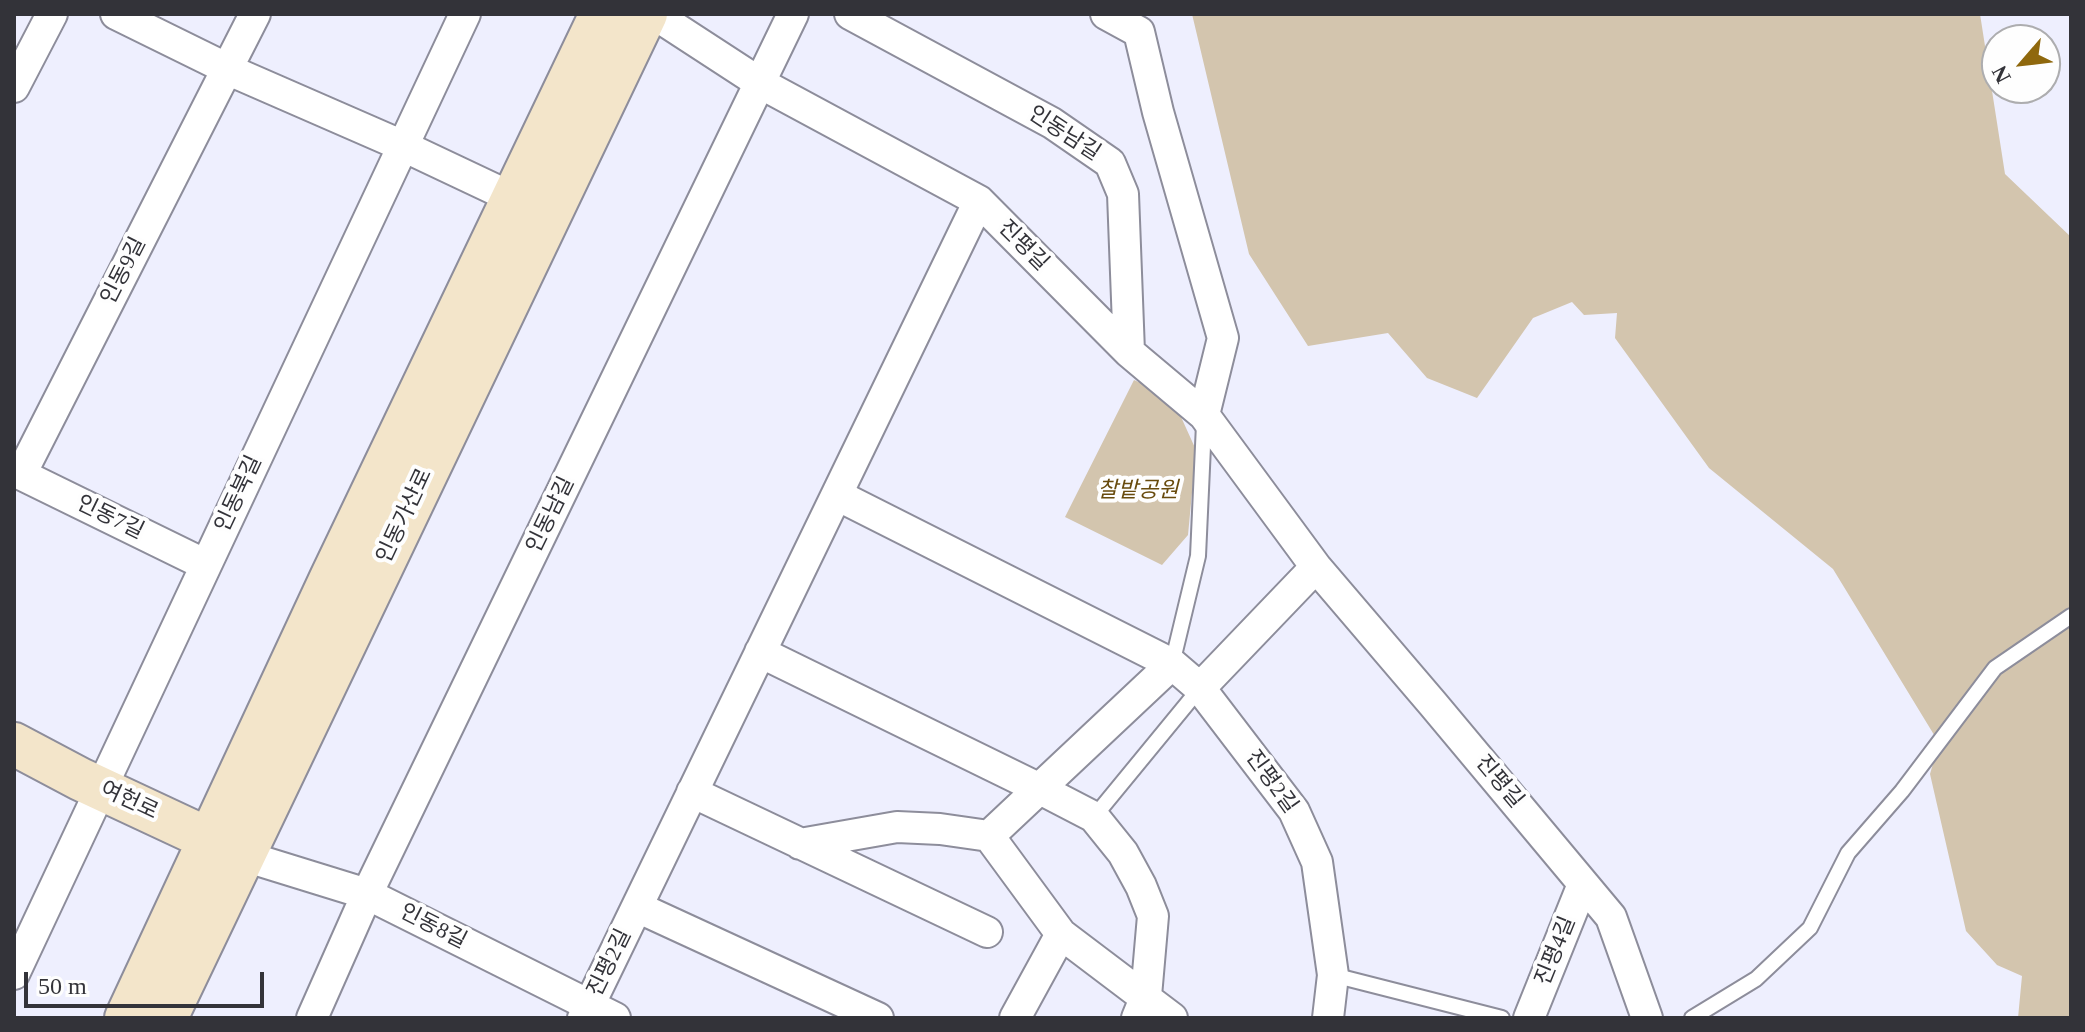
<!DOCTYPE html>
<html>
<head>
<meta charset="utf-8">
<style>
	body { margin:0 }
	#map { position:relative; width:2085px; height:1032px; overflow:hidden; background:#eeeffe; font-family:"Times New Roman",serif }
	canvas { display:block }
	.frame { position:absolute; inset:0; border:16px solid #333339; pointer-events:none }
	.north { position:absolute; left:1981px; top:24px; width:80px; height:80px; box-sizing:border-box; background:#fefefe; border:2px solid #adadaf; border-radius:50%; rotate:242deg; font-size:22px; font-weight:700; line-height:32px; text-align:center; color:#333339 }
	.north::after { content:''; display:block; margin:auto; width:28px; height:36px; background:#8f680d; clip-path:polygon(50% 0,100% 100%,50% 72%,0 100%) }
	.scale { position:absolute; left:24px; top:972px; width:240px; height:36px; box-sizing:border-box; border:4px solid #333339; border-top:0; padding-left:10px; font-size:24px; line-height:28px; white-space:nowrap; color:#333339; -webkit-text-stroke:6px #fefefe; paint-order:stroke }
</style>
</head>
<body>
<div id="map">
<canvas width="2085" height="1032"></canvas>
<div class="frame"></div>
<div class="north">N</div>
<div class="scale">50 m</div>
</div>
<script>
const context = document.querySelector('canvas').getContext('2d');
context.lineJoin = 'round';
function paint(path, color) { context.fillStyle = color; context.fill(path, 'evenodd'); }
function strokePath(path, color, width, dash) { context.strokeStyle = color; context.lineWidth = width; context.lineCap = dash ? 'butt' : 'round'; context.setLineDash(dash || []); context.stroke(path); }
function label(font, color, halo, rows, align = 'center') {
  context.font = font + ' "Times New Roman","Noto Sans KR",serif'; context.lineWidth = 8; context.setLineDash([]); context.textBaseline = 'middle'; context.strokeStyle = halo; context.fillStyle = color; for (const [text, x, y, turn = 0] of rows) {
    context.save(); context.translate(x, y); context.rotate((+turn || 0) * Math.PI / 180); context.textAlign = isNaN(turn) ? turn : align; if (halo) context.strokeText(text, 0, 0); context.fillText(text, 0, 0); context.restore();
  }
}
const green = new Path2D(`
	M 1192,14 L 1980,14 L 2005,174 L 2071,237 L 2071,1018 L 2018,1018 L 2022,976 L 1997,965 L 1966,931 L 1930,774 L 1939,743 L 1833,569 L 1709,468 L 1615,338 L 1617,313 L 1584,315 L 1572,302 L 1533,318 L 1477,398 L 1427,378 L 1388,333 L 1308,346 L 1249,254 Z
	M 1134,380 L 1172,397 L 1196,450 L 1188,535 L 1162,565 L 1065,517 Z`);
const lane = new Path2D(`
	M 1172,664 L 1198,556 L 1204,424
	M 1094,817 L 1200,688
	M 1333,975 L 1502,1018
	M 1692,1018 L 1756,979 L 1810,928 L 1848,853 L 1902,791 L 1995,668 L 2071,616`);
const street = new Path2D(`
	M 116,14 L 238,74 L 403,146 L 513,198
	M 654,14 L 760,83 L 979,201 L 1129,352 L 1204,415 L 1316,567 L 1433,704 L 1611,917 L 1647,1018
	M 850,14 L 1052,123 L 1110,163 L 1123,194 L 1129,352
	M 1106,14 L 1139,32 L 1158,112 L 1223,338 L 1204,415
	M 14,87 L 52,14
	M 14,471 L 206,565
	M 21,474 L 255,14
	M 837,495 L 1172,664 L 1200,688 L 1294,811 L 1317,862 L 1333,975 L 1328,1018
	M 760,652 L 1040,789 L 1094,817 L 1123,853 L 1141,886 L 1153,916 L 1146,996 L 1137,1018
	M 1200,688 L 1316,567
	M 692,792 L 987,932
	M 989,836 L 1172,664
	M 800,844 L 897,827 L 940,829 L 989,836 L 1061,934 L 1172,1018
	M 244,856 L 367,894 L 615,1018
	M 637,907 L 878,1018
	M 14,974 L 465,14
	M 312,1018 L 367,894 L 793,14
	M 583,1018 L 979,201
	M 1015,1018 L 1061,934
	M 1529,1018 L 1583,884`);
const secondary = new Path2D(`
	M 14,744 L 80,779 L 232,850
	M 126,1018 L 331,578 L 601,14
	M 166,1018 L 646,14`);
const streetNames = [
	["인동남길",1064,134,33],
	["진평길",1023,246,45],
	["인동9길",124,271,-63],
	["인동북길",239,494,-65],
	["인동남길",551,515,-64],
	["인동가산로",405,516,-65],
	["인동7길",110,518,26],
	["진평2길",1271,782,54],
	["진평길",1499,782,50],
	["여헌로",129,801,25],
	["인동8길",433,927,27],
	["진평4길",1556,951,-68],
	["진평2길",610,963,-64]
];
const parkNames = [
	["찰밭공원",1138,491]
];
paint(green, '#d3c5ae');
strokePath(lane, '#8d8d9b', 18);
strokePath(street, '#8d8d9b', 34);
strokePath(secondary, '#8d8d9b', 46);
strokePath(lane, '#fff', 14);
strokePath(street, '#fff', 30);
strokePath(secondary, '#f3e5ca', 42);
label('22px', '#333339', '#fefefe', streetNames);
label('italic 22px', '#684b0d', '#fefefe', parkNames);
</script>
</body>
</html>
